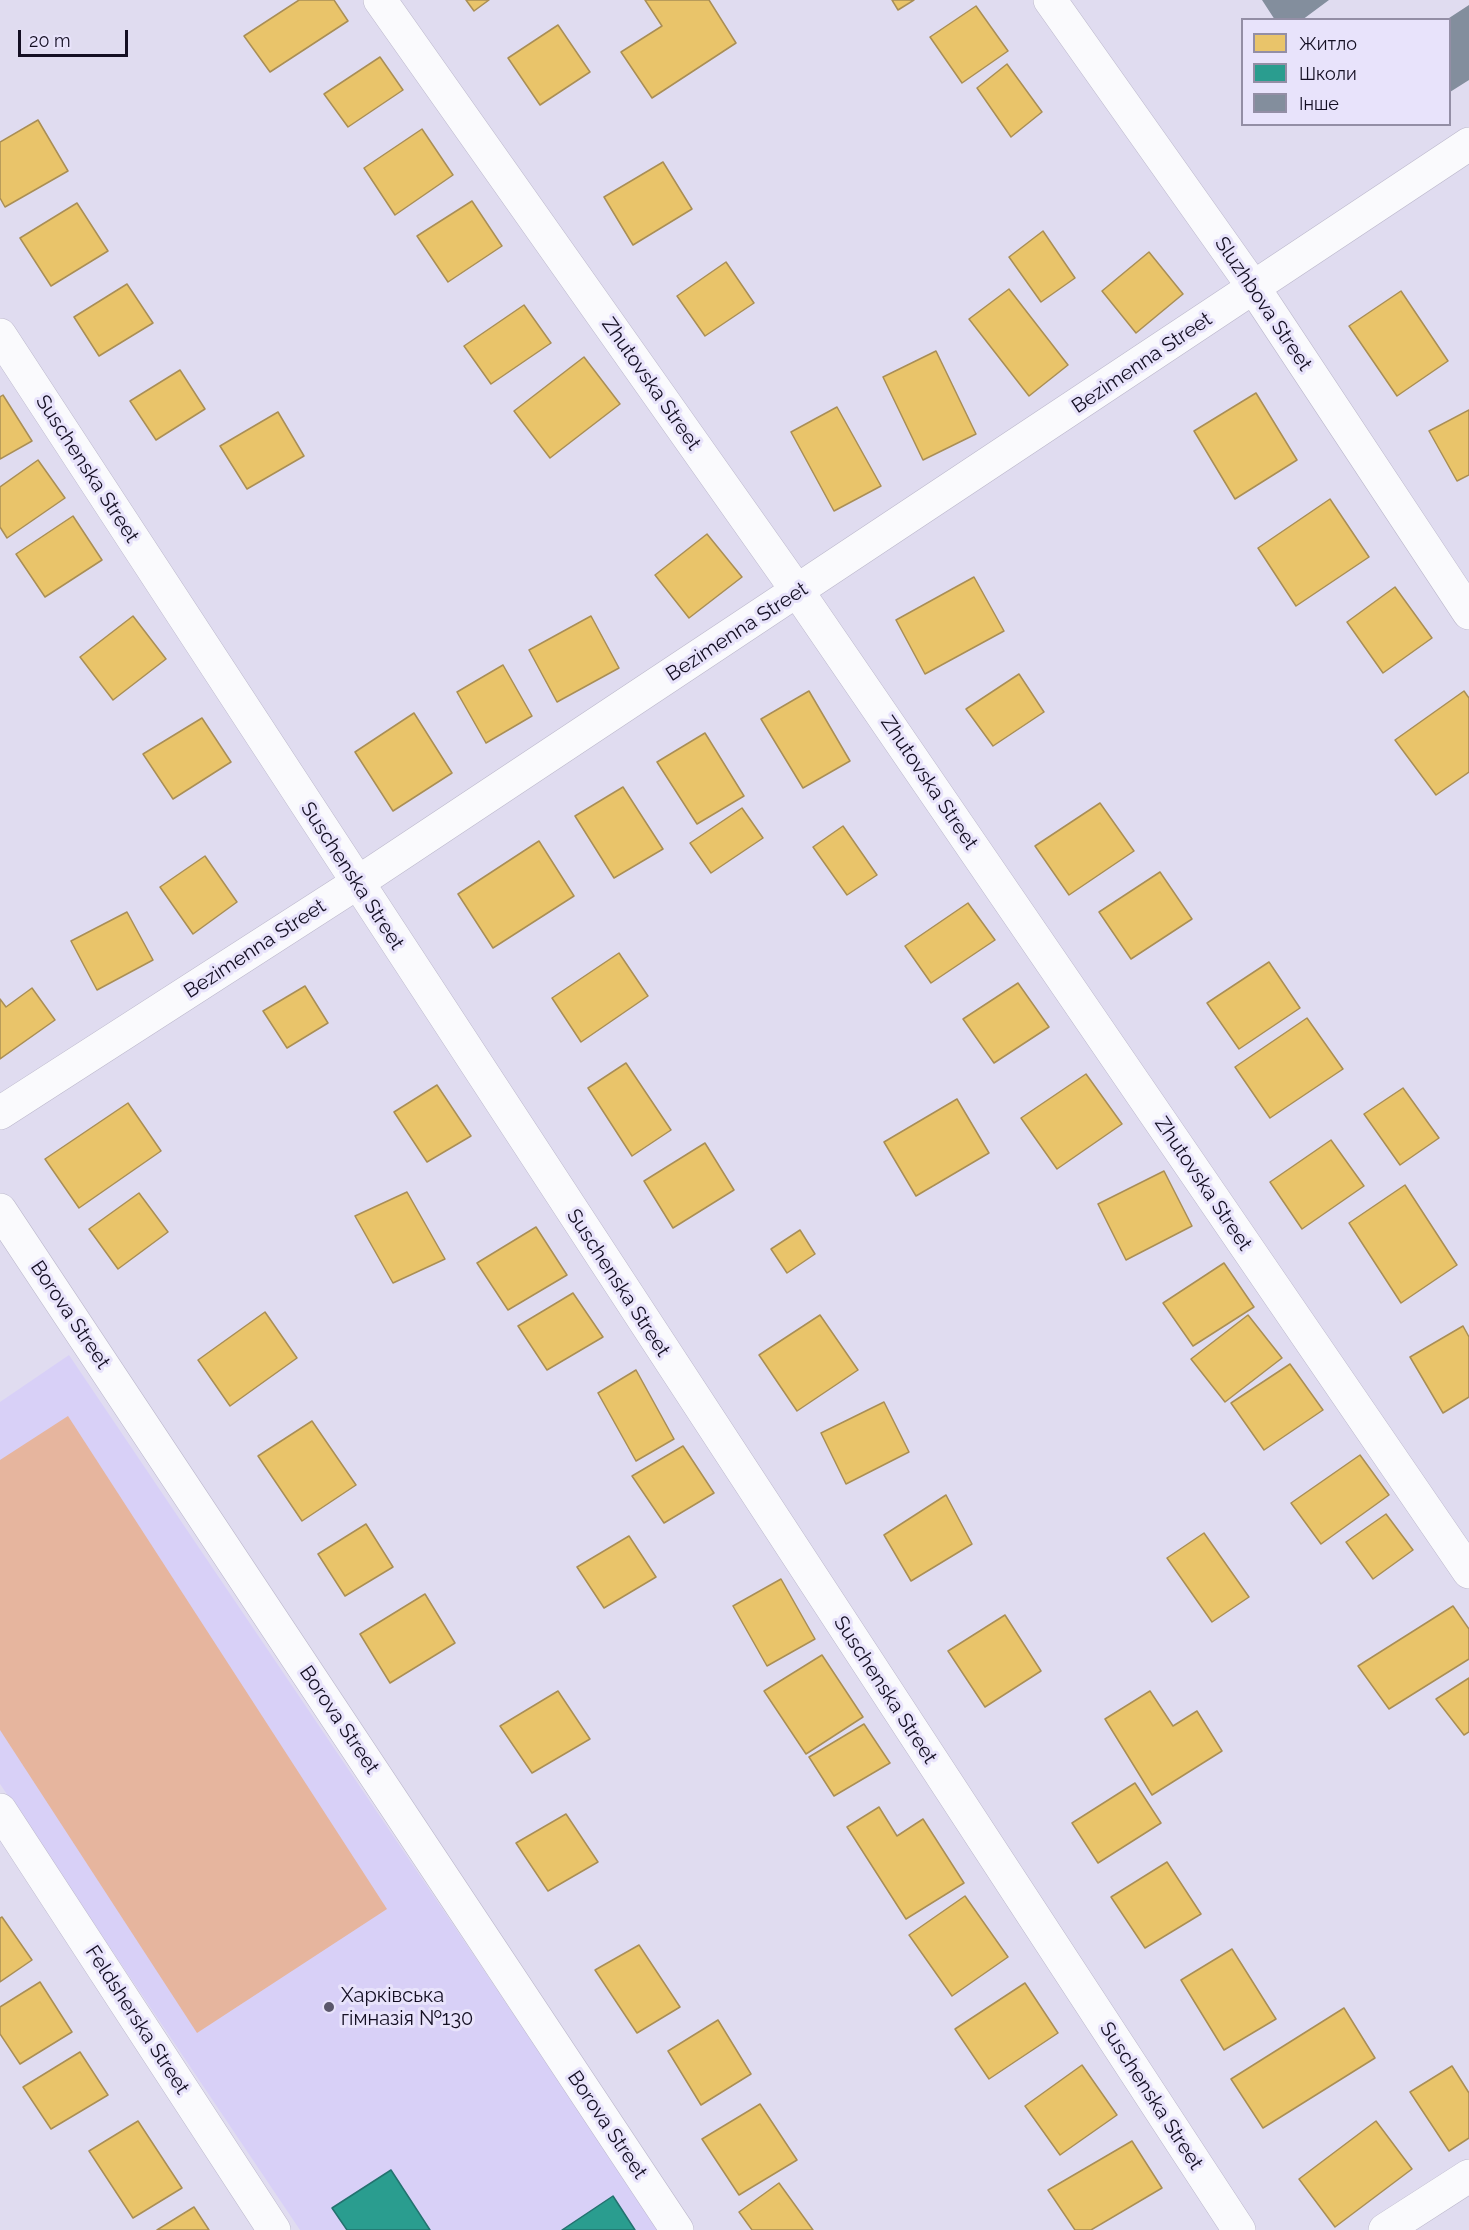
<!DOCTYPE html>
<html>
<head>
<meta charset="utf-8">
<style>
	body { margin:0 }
	#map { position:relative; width:1469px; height:2230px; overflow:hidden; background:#e0dcf0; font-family:Raleway,sans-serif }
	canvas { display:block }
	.legend { position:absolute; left:1241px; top:18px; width:210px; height:108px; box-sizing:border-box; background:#e8e3fb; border:2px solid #938ea5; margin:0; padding:8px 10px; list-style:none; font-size:18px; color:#140f23 }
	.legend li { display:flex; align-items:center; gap:12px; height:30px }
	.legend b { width:30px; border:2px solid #938ea5 }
	.scale { position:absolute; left:18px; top:30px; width:110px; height:27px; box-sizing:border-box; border:3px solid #140f23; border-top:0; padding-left:8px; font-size:18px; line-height:21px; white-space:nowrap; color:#140f23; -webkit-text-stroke:4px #e8e3fb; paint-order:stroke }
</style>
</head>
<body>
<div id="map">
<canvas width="1469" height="2230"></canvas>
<ul class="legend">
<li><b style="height:16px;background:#e9c46a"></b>Житло</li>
<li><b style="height:16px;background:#2a9d8f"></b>Школи</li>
<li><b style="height:16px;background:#838e9d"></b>Інше</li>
</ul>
<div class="scale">20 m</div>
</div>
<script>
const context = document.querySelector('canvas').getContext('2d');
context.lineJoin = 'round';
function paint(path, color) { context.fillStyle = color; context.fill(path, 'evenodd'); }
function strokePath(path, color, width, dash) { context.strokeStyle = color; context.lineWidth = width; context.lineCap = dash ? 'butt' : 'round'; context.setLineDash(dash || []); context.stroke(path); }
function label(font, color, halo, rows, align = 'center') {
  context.font = font + ' Raleway,sans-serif'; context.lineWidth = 6; context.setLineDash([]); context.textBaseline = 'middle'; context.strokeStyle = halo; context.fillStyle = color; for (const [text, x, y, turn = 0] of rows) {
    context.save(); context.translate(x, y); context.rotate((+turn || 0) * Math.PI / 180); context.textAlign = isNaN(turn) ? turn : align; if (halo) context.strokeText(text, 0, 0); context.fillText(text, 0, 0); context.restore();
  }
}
const built = new Path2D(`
	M 69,1355 L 659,2230 L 300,2230 L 0,1784 L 0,1402 Z`);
const green = new Path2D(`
	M 68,1416 L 387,1909 L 197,2033 L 0,1730 L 0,1460 Z`);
const homes = new Path2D(`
	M 299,0 L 334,0 L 348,21 L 270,72 L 244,36 Z
	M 466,0 L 489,0 L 474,11 Z
	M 645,0 L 709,0 L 736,43 L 652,98 L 621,52 L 662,26 Z
	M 892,0 L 914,0 L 898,10 Z
	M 976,6 L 1008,51 L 962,83 L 930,37 Z
	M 558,25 L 590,72 L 540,105 L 508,58 Z
	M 380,57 L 403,90 L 348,127 L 324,94 Z
	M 1007,64 L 1042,112 L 1011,137 L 977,88 Z
	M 38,120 L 68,171 L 5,207 L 0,198 L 0,142 Z
	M 422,129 L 453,175 L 395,215 L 364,168 Z
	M 663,162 L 692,209 L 633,245 L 604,197 Z
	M 472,201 L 502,246 L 448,282 L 417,236 Z
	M 77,203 L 108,251 L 51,286 L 20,238 Z
	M 1043,231 L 1075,278 L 1041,302 L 1009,257 Z
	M 1149,252 L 1183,294 L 1136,333 L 1102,291 Z
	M 726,262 L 754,303 L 705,336 L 677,296 Z
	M 127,284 L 153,323 L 99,356 L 74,317 Z
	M 1009,289 L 1068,365 L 1029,396 L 969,319 Z
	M 1401,291 L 1448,361 L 1397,396 L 1349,326 Z
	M 524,305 L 551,343 L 491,384 L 464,346 Z
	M 936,351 L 976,434 L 923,460 L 883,377 Z
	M 584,357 L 620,404 L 550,458 L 514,411 Z
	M 180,370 L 205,409 L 156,440 L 130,401 Z
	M 1256,393 L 1297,460 L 1235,499 L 1194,431 Z
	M 3,395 L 32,441 L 0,459 L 0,397 Z
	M 837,407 L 881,486 L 834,511 L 791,432 Z
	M 1469,410 L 1469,475 L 1457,481 L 1429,431 Z
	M 278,412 L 304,456 L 247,489 L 220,446 Z
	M 38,460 L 65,498 L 7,538 L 0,527 L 0,487 Z
	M 1330,499 L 1369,557 L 1296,606 L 1258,548 Z
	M 73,516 L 102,560 L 45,597 L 16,554 Z
	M 707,534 L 742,577 L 689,618 L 655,575 Z
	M 974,577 L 1004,631 L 925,674 L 896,620 Z
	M 1395,587 L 1432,638 L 1383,673 L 1347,622 Z
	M 133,616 L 166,659 L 113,700 L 80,657 Z
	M 591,616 L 619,668 L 557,702 L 529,650 Z
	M 503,665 L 532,716 L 486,743 L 457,692 Z
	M 1019,674 L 1044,712 L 993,746 L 966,709 Z
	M 809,691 L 850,761 L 803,788 L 761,719 Z
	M 1464,691 L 1469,698 L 1469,772 L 1436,795 L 1395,740 Z
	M 414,713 L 452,773 L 393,811 L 355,752 Z
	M 202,718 L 231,762 L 173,799 L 143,754 Z
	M 705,733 L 744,796 L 697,824 L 657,762 Z
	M 623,787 L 663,849 L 614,878 L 575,816 Z
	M 1100,803 L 1134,851 L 1069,895 L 1035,846 Z
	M 742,808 L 763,838 L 711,873 L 690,843 Z
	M 843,826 L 877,875 L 847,895 L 813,847 Z
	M 539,841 L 574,896 L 493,948 L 458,894 Z
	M 205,856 L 237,902 L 193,934 L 160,887 Z
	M 1160,872 L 1192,919 L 1131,959 L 1099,912 Z
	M 968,903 L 995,940 L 931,983 L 905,946 Z
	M 127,912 L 153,960 L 97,990 L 71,941 Z
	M 619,953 L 648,996 L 581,1042 L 552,998 Z
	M 1269,962 L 1300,1008 L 1239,1049 L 1207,1003 Z
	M 1018,983 L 1049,1027 L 994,1063 L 963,1019 Z
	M 305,986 L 328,1023 L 287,1048 L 263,1011 Z
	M 32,988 L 55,1020 L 0,1059 L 0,999 L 6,1007 Z
	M 1307,1018 L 1343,1069 L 1270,1118 L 1235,1067 Z
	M 626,1063 L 671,1130 L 632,1156 L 588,1088 Z
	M 1086,1074 L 1122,1124 L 1057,1169 L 1021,1118 Z
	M 437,1085 L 471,1136 L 427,1162 L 394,1112 Z
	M 1403,1088 L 1439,1138 L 1400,1165 L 1364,1114 Z
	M 957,1099 L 989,1153 L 916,1196 L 884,1142 Z
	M 128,1103 L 161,1151 L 79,1208 L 45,1159 Z
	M 1331,1140 L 1364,1186 L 1302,1229 L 1270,1182 Z
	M 705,1143 L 734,1190 L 673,1228 L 644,1181 Z
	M 1164,1171 L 1192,1226 L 1126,1260 L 1098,1204 Z
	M 1405,1185 L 1457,1265 L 1401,1303 L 1349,1223 Z
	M 407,1192 L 445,1259 L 393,1283 L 355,1216 Z
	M 139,1193 L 168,1232 L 118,1269 L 89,1229 Z
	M 536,1227 L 567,1275 L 508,1310 L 477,1263 Z
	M 800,1230 L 815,1254 L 787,1273 L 771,1249 Z
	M 1224,1263 L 1254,1307 L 1193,1346 L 1163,1303 Z
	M 573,1293 L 603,1337 L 547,1370 L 518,1326 Z
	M 265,1312 L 297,1358 L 230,1406 L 198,1360 Z
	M 820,1315 L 858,1370 L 797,1411 L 759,1355 Z
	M 1248,1315 L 1282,1358 L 1225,1402 L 1191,1359 Z
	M 1463,1326 L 1469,1337 L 1469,1397 L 1443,1413 L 1410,1357 Z
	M 1290,1364 L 1323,1410 L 1264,1450 L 1231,1403 Z
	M 636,1370 L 674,1439 L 636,1461 L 598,1393 Z
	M 884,1402 L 909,1452 L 846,1484 L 821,1433 Z
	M 312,1421 L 356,1485 L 302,1521 L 258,1456 Z
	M 683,1446 L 714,1493 L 664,1523 L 632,1476 Z
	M 1360,1455 L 1389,1495 L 1321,1544 L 1291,1503 Z
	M 946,1495 L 972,1544 L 911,1581 L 884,1535 Z
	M 1386,1514 L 1413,1550 L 1373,1579 L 1346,1542 Z
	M 366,1524 L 393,1567 L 345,1596 L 318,1554 Z
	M 1204,1533 L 1249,1597 L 1212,1622 L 1167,1558 Z
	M 629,1536 L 656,1577 L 604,1608 L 577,1567 Z
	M 781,1579 L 815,1639 L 767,1666 L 733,1606 Z
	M 425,1594 L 455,1643 L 390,1683 L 360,1634 Z
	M 1453,1606 L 1469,1629 L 1469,1659 L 1389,1709 L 1358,1666 Z
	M 1005,1615 L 1041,1671 L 985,1707 L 948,1651 Z
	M 822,1655 L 863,1717 L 806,1754 L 764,1691 Z
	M 1469,1678 L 1469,1732 L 1464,1735 L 1436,1699 Z
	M 558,1691 L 590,1739 L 532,1773 L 500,1726 Z
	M 1150,1691 L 1173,1726 L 1197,1711 L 1222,1751 L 1152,1795 L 1105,1719 Z
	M 864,1724 L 890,1763 L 834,1796 L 809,1757 Z
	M 1135,1783 L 1161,1823 L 1098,1863 L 1072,1823 Z
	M 879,1807 L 897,1836 L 923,1819 L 964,1883 L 906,1919 L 847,1827 Z
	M 566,1814 L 598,1862 L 548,1891 L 516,1843 Z
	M 1167,1862 L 1201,1914 L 1145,1948 L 1111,1897 Z
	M 965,1896 L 1008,1957 L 952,1996 L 909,1935 Z
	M 2,1917 L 32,1960 L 0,1982 L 0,1918 Z
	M 639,1945 L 680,2007 L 637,2033 L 595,1970 Z
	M 1232,1949 L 1276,2019 L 1224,2050 L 1181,1980 Z
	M 40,1982 L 72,2032 L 20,2064 L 0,2034 L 0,2007 Z
	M 1025,1983 L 1058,2033 L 989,2079 L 955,2029 Z
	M 1344,2008 L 1375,2058 L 1263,2128 L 1231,2079 Z
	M 718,2020 L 751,2074 L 701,2105 L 668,2051 Z
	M 80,2052 L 108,2095 L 51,2129 L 23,2087 Z
	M 1082,2065 L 1117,2115 L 1060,2155 L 1025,2106 Z
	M 1452,2066 L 1469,2093 L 1469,2138 L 1449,2151 L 1410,2092 Z
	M 760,2104 L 797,2160 L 739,2195 L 702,2139 Z
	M 138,2121 L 182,2188 L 133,2218 L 89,2151 Z
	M 1376,2121 L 1412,2169 L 1335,2227 L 1299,2179 Z
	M 1132,2141 L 1162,2188 L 1091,2230 L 1075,2230 L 1048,2190 Z
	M 779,2183 L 813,2230 L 752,2230 L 739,2212 Z
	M 194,2207 L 209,2230 L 157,2230 Z`);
const schools = new Path2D(`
	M 391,2170 L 430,2230 L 347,2230 L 332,2208 Z
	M 613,2196 L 635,2230 L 562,2230 Z`);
const building = new Path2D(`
	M 1262,0 L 1329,0 L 1302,20 L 1275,20 Z
	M 1469,5 L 1469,80 L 1450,92 L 1450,20 L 1446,20 Z`);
const minor = new Path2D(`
	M 380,0 L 798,592 L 1469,1572
	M 1050,0 L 1254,288 L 1469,613
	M 0,335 L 1239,2230
	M 0,1113 L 357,883 L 1469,144
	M 0,1210 L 677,2230
	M 0,1810 L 274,2230
	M 1385,2230 L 1469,2176`);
const markers = [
	[329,2007,6,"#5b576b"]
];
const streetNames = [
	["Sluzhbova Street",1263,304,56],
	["Bezimenna Street",1142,363,-34],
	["Zhutovska Street",651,384,55],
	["Suschenska Street",87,469,57],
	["Bezimenna Street",737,632,-33],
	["Zhutovska Street",929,783,56],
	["Suschenska Street",352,876,57],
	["Bezimenna Street",255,949,-33],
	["Zhutovska Street",1203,1184,56],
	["Suschenska Street",618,1283,57],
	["Borova Street",70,1315,56],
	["Suschenska Street",885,1690,57],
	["Borova Street",339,1720,56],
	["Feldsherska Street",137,2020,57],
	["Suschenska Street",1151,2096,57],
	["Borova Street",607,2125,56]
];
const poiNames = [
	["Харківська",341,1996],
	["гімназія №130",341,2019]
];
paint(built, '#d8d0f7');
paint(green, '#e6b59e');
paint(homes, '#e9c46a');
strokePath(homes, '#a98e55', 1.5);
paint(schools, '#2a9d8f');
strokePath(schools, '#23726f', 1.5);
paint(building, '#838e9d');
strokePath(minor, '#bbb7cb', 34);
strokePath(minor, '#fafafd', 33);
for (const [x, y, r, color] of markers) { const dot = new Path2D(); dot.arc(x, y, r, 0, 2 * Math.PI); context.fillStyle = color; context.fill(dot); strokePath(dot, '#e8e3fb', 2); }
label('20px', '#140f23', '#e8e3fb', streetNames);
label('20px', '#140f23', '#e8e3fb', poiNames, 'left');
</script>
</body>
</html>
